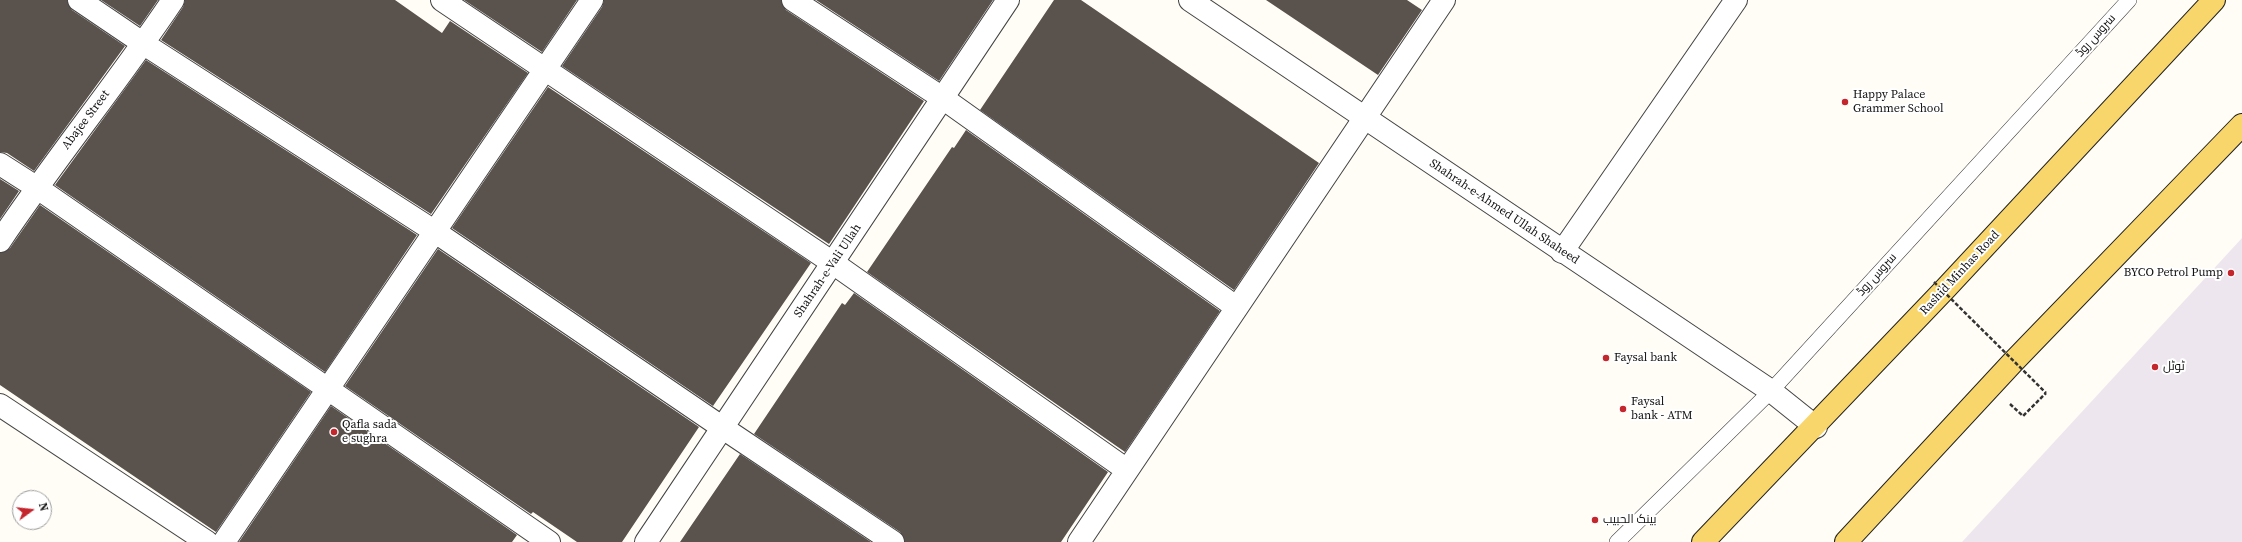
<!DOCTYPE html>
<html>
<head>
<meta charset="utf-8">
<style>
	body { margin:0 }
	#map { position:relative; width:2242px; height:542px; overflow:hidden; background:#fffdf5; font-family:"Source Serif 4",serif }
	canvas { display:block }
	.north { position:absolute; left:12px; top:490px; width:40px; height:40px; box-sizing:border-box; background:#fff; border:1px solid #a0a0a0; border-radius:50%; rotate:75deg; font-size:11px; font-weight:700; line-height:16px; text-align:center; color:#111 }
	.north::after { content:''; display:block; margin:auto; width:14px; height:18px; background:#c4262e; clip-path:polygon(50% 0,100% 100%,50% 72%,0 100%) }
</style>
</head>
<body>
<div id="map">
<canvas width="2242" height="542"></canvas>
<div class="north">N</div>
</div>
<script>
const context = document.querySelector('canvas').getContext('2d');
context.lineJoin = 'round';
function paint(path, color) { context.fillStyle = color; context.fill(path, 'evenodd'); }
function strokePath(path, color, width, dash) { context.strokeStyle = color; context.lineWidth = width; context.lineCap = dash ? 'butt' : 'round'; context.setLineDash(dash || []); context.stroke(path); }
function label(font, color, halo, rows, align = 'center') {
  context.font = font + ' "Source Serif 4",Cairo,serif'; context.lineWidth = 4; context.setLineDash([]); context.textBaseline = 'middle'; context.strokeStyle = halo; context.fillStyle = color; for (const [text, x, y, turn = 0] of rows) {
    context.save(); context.translate(x, y); context.rotate((+turn || 0) * Math.PI / 180); context.textAlign = isNaN(turn) ? turn : align; if (halo) context.strokeText(text, 0, 0); context.fillText(text, 0, 0); context.restore();
  }
}
const industrial = new Path2D(`
	M 2242,238 L 2242,542 L 1962,542 Z`);
const building = new Path2D(`
	M 0,0 L 67,0 L 72,10 L 125,46 L 34,171 L 7,153 L 0,152 Z
	M 101,0 L 158,0 L 140,26 Z
	M 185,0 L 395,0 L 442,33 L 450,21 L 528,73 L 431,214 L 161,40 L 183,7 Z
	M 464,0 L 577,0 L 542,52 Z
	M 604,0 L 781,0 L 786,10 L 924,101 L 829,244 L 562,66 L 602,7 Z
	M 816,0 L 993,0 L 939,81 Z
	M 1054,0 L 1081,0 L 1319,163 L 1234,290 L 980,110 Z
	M 1266,0 L 1407,0 L 1422,10 L 1378,75 Z
	M 146,60 L 417,235 L 325,372 L 55,185 Z
	M 548,87 L 811,263 L 713,406 L 452,228 Z
	M 966,130 L 1220,311 L 1125,452 L 867,272 L 952,147 L 954,148 Z
	M 0,179 L 19,191 L 0,219 Z
	M 40,205 L 311,392 L 216,532 L 0,385 L 0,253 L 10,248 Z
	M 438,249 L 699,427 L 622,542 L 577,542 L 533,512 L 531,514 L 345,386 Z
	M 854,293 L 1108,472 L 1061,542 L 905,542 L 900,532 L 754,434 L 842,303 L 845,305 Z
	M 331,406 L 517,535 L 512,542 L 239,542 Z
	M 740,454 L 871,542 L 680,542 Z`);
const path = new Path2D(`
	M 2010,404 L 2023,416 L 2046,393`);
const service = new Path2D(`
	M 1617,542 L 1771,391 L 2129,0`);
const minor = new Path2D(`
	M 79,0 L 144,44 L 434,231 L 723,428 L 893,542
	M 442,0 L 833,263 L 1127,470
	M 793,0 L 944,99 L 1236,307
	M 0,164 L 36,187 L 549,542
	M 0,241 C 55,159 118,82 173,0
	M 1562,252 L 1736,0
	M 0,405 L 207,542
	M 224,542 L 592,0
	M 1079,542 L 1444,0`);
const tertiary = new Path2D(`
	M 1190,0 L 1771,391 L 1816,427
	M 646,542 L 1008,0`);
const primary = new Path2D(`
	M 1703,542 L 1946,288 L 2214,0
	M 1846,542 L 2013,362 L 2242,125`);
const pathBridge = new Path2D(`
	M 1934,282 L 2046,393`);
const markers = [
	[1845,102,4,"#c4262e"],
	[2231,273,4,"#c4262e"],
	[1606,358,4,"#c4262e"],
	[2155,367,4,"#c4262e"],
	[1623,409,4,"#c4262e"],
	[334,432,4,"#c4262e"],
	[1595,520,4,"#c4262e"]
];
const streetNames = [
	["سروس روڈ",2096,36,-48],
	["Abajee Street",86,120,-53],
	["Shahrah-e-Ahmed Ullah Shaheed",1504,212,34],
	["Shahrah-e-Vali Ullah",828,271,-56],
	["Rashid Minhas Road",1960,273,-47],
	["سروس روڈ",1877,275,-48]
];
const poiNames = [
	["Happy Palace",1853,95],
	["Grammer School",1853,109],
	["BYCO Petrol Pump",2223,273,"right"],
	["Faysal bank",1614,358],
	["ٹوٹل",2163,367],
	["Faysal",1631,402],
	["bank - ATM",1631,416],
	["Qafla sada",342,425],
	["e sughra",342,439],
	["بينک الحبيب",1603,520]
];
paint(industrial, '#eee6ef');
paint(building, '#5a524d');
strokePath(service, '#444', 16);
strokePath(minor, '#444', 24);
strokePath(tertiary, '#444', 24);
strokePath(primary, '#222', 24);
strokePath(path, '#333', 2.5, [4, 2]);
strokePath(service, '#fff', 15);
strokePath(minor, '#fff', 22);
strokePath(tertiary, '#fff', 22);
strokePath(primary, '#f9d66b', 22);
strokePath(pathBridge, '#333', 2.5, [4, 2]);
for (const [x, y, r, color] of markers) { const dot = new Path2D(); dot.arc(x, y, r, 0, 2 * Math.PI); context.fillStyle = color; context.fill(dot); strokePath(dot, '#fff', 1.5); }
label('12px', '#111', '#fff', streetNames);
label('12px', '#111', '#fff', poiNames, 'left');
</script>
</body>
</html>
